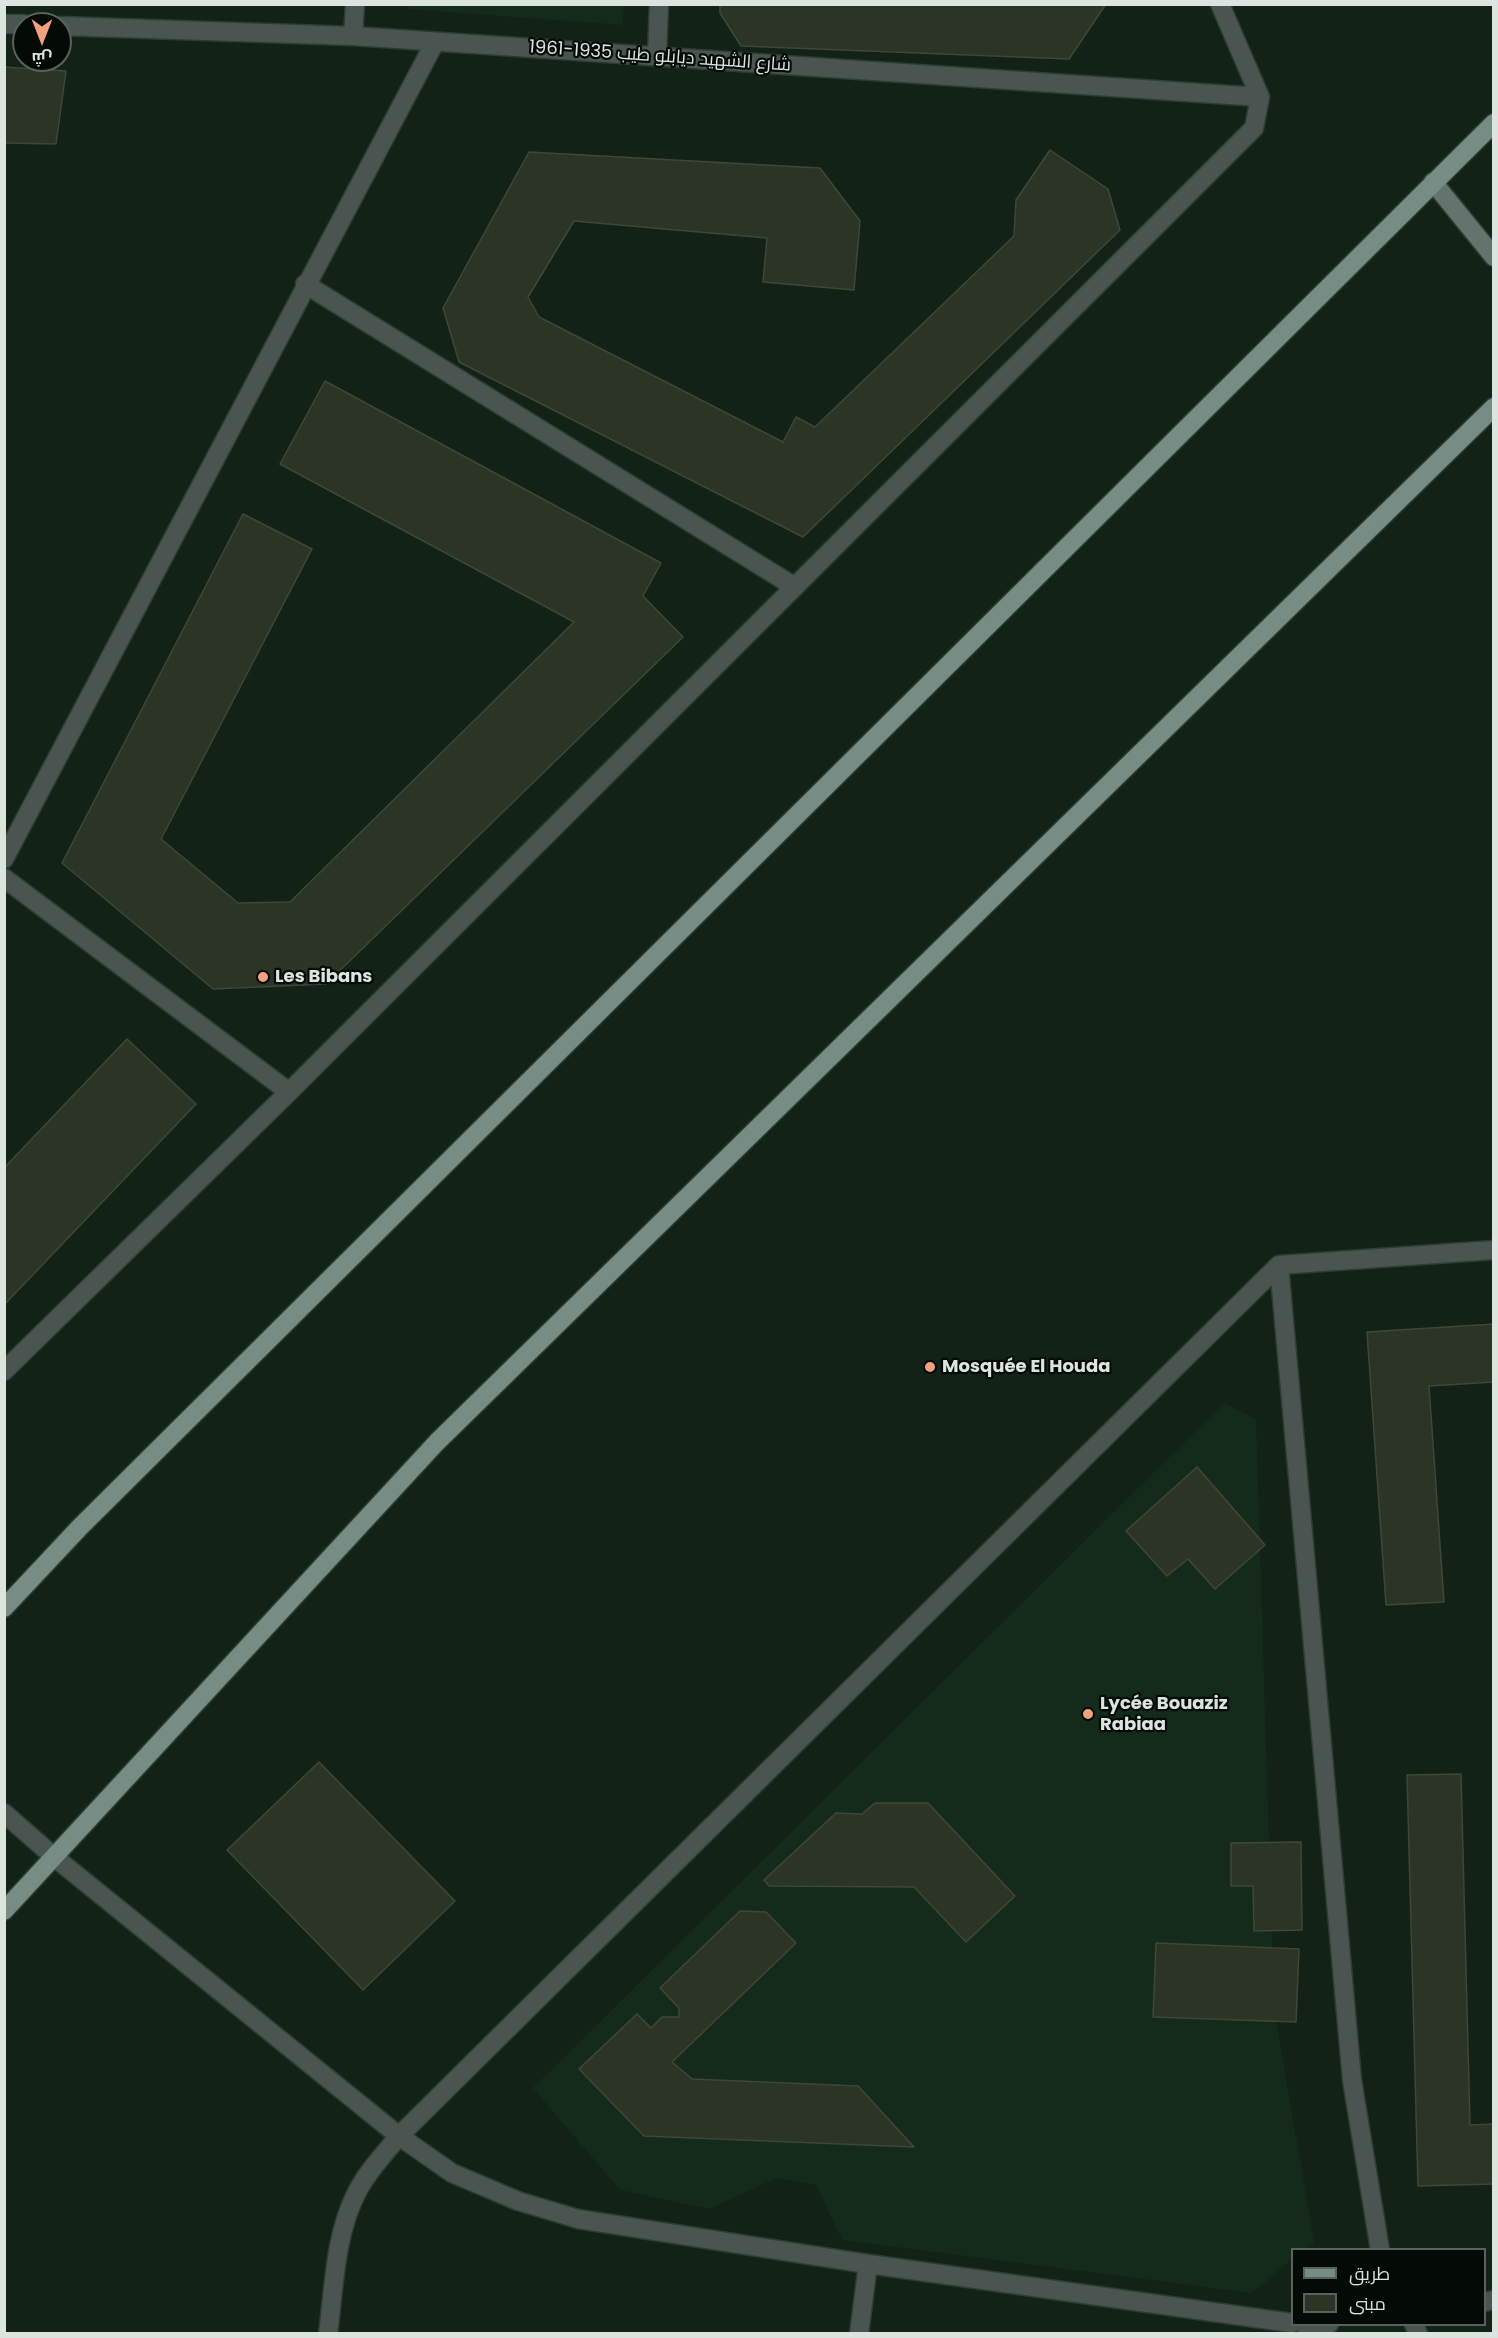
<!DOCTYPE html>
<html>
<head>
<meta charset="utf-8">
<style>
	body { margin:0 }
	#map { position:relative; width:1498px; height:2338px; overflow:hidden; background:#122217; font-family:Poppins,Cairo,sans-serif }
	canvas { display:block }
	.frame { position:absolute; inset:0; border:6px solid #dbe5dd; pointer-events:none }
	.legend { position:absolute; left:1291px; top:2248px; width:195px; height:78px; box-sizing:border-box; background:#040a05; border:2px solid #5a625b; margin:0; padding:8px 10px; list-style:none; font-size:18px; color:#dbe5dd }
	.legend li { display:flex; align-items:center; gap:12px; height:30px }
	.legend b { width:30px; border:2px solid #5a625b }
	.north { position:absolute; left:12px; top:12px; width:60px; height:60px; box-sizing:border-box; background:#040a05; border:2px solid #5a625b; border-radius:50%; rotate:180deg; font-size:16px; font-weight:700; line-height:24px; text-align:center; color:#dbe5dd }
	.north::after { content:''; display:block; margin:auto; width:21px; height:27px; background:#f1a17c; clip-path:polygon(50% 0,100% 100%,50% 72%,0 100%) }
</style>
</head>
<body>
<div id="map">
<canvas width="1498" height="2338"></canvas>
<div class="frame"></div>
<ul class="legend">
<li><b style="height:8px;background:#768c85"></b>طريق</li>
<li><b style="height:16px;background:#2c3525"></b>مبنى</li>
</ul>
<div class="north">ش</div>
</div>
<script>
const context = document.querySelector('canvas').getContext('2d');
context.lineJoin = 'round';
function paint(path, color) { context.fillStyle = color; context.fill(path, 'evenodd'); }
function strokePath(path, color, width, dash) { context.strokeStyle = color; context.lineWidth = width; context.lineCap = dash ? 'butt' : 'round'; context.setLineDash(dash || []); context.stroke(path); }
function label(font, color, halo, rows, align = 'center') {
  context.font = font + ' Poppins,Cairo,sans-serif'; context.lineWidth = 4.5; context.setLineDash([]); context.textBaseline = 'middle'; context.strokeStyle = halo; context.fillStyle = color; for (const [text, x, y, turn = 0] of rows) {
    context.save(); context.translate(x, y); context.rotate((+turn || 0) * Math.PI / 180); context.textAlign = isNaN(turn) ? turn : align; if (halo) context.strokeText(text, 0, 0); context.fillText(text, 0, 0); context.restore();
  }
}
const built = new Path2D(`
	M 408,4 L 624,4 L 624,5 L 622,25 L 408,9 Z
	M 1224,1403 L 1256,1419 L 1274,2008 L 1314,2242 L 1305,2249 L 1292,2250 L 1292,2259 L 1252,2293 L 842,2240 L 816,2185 L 777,2178 L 709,2209 L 620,2190 L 533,2088 Z`);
const building = new Path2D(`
	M 720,4 L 1106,4 L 1069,59 L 741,46 L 720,13 Z
	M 4,67 L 66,71 L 56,144 L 4,143 Z
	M 1050,150 L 1108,189 L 1120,230 L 803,537 L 459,362 L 443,308 L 529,152 L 820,168 L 860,221 L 854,290 L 763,282 L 767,238 L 574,221 L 528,297 L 539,317 L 783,442 L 796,417 L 815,427 L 1014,236 L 1016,200 Z
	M 325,381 L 661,563 L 643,596 L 683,637 L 326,984 L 213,989 L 62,863 L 243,514 L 312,549 L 161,839 L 238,903 L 290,902 L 574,622 L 280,464 Z
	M 127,1039 L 196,1104 L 4,1305 L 4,1168 Z
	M 1494,1324 L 1494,1382 L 1429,1386 L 1444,1602 L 1386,1605 L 1367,1332 Z
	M 1197,1467 L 1265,1545 L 1215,1589 L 1188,1559 L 1167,1576 L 1126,1531 Z
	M 319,1762 L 455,1901 L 363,1990 L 227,1850 Z
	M 1461,1774 L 1470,2125 L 1494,2124 L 1494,2184 L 1418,2186 L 1407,1775 Z
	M 875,1803 L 928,1803 L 1015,1896 L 966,1942 L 914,1887 L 769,1886 L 764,1880 L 836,1813 L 862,1814 Z
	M 1301,1842 L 1302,1930 L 1254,1931 L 1253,1886 L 1231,1886 L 1231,1843 Z
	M 740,1911 L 766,1912 L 796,1943 L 672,2062 L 692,2079 L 858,2086 L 914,2147 L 644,2136 L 579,2069 L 637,2014 L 651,2028 L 662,2017 L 679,2017 L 679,2008 L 660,1988 Z
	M 1156,1943 L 1299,1949 L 1296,2022 L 1153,2017 Z`);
const street = new Path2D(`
	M 4,24 L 24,24
	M 60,26 L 353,36 L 1260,97
	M 353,36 L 355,4
	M 657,56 L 659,4
	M 305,284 L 795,587
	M 4,859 L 435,42
	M 4,878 L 289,1092
	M 1279,1265 L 1352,2080 L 1380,2250
	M 4,1371 L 289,1092 L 1254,128 L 1260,97 L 1220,4
	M 4,1813 L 53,1856 L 399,2136 L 452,2173 L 518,2201 L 578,2219 L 868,2264 L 1292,2323
	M 1484,2302 L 1494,2300
	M 1303,2324 L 1329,2324
	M 1414,2324 L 1418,2334
	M 328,2334 C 334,2287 335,2234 357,2192 C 367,2172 385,2153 399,2136 L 1279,1265 L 1494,1250
	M 859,2334 L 868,2264`);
const secondary = new Path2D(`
	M 1433,182 L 1494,257`);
const primary = new Path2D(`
	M 4,1608 L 80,1527 L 1494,123
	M 4,1911 L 437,1442 L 1494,407`);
const markers = [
	[263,977,6,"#f1a17c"],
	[930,1367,6,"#f1a17c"],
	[1088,1714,6,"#f1a17c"]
];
const streetNames = [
	["شارع الشهيد ديابلو طيب 1935-1961",660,57,4]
];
const poiNames = [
	["Les Bibans",275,977],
	["Mosquée El Houda",942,1367],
	["Lycée Bouaziz",1100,1704],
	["Rabiaa",1100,1725]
];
paint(built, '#142b1b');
paint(building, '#2c3525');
strokePath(building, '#3f4837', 1.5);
strokePath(street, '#2e3d33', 21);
strokePath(secondary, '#2e3d33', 21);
strokePath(primary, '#2e3d33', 21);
strokePath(street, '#4a5551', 18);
strokePath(secondary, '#63746e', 18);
strokePath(primary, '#768c85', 18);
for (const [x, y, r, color] of markers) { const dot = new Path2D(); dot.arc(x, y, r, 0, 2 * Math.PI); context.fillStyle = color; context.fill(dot); strokePath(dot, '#040a05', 2); }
label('18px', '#dbe5dd', '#040a05', streetNames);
label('bold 18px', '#dbe5dd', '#040a05', poiNames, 'left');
</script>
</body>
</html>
